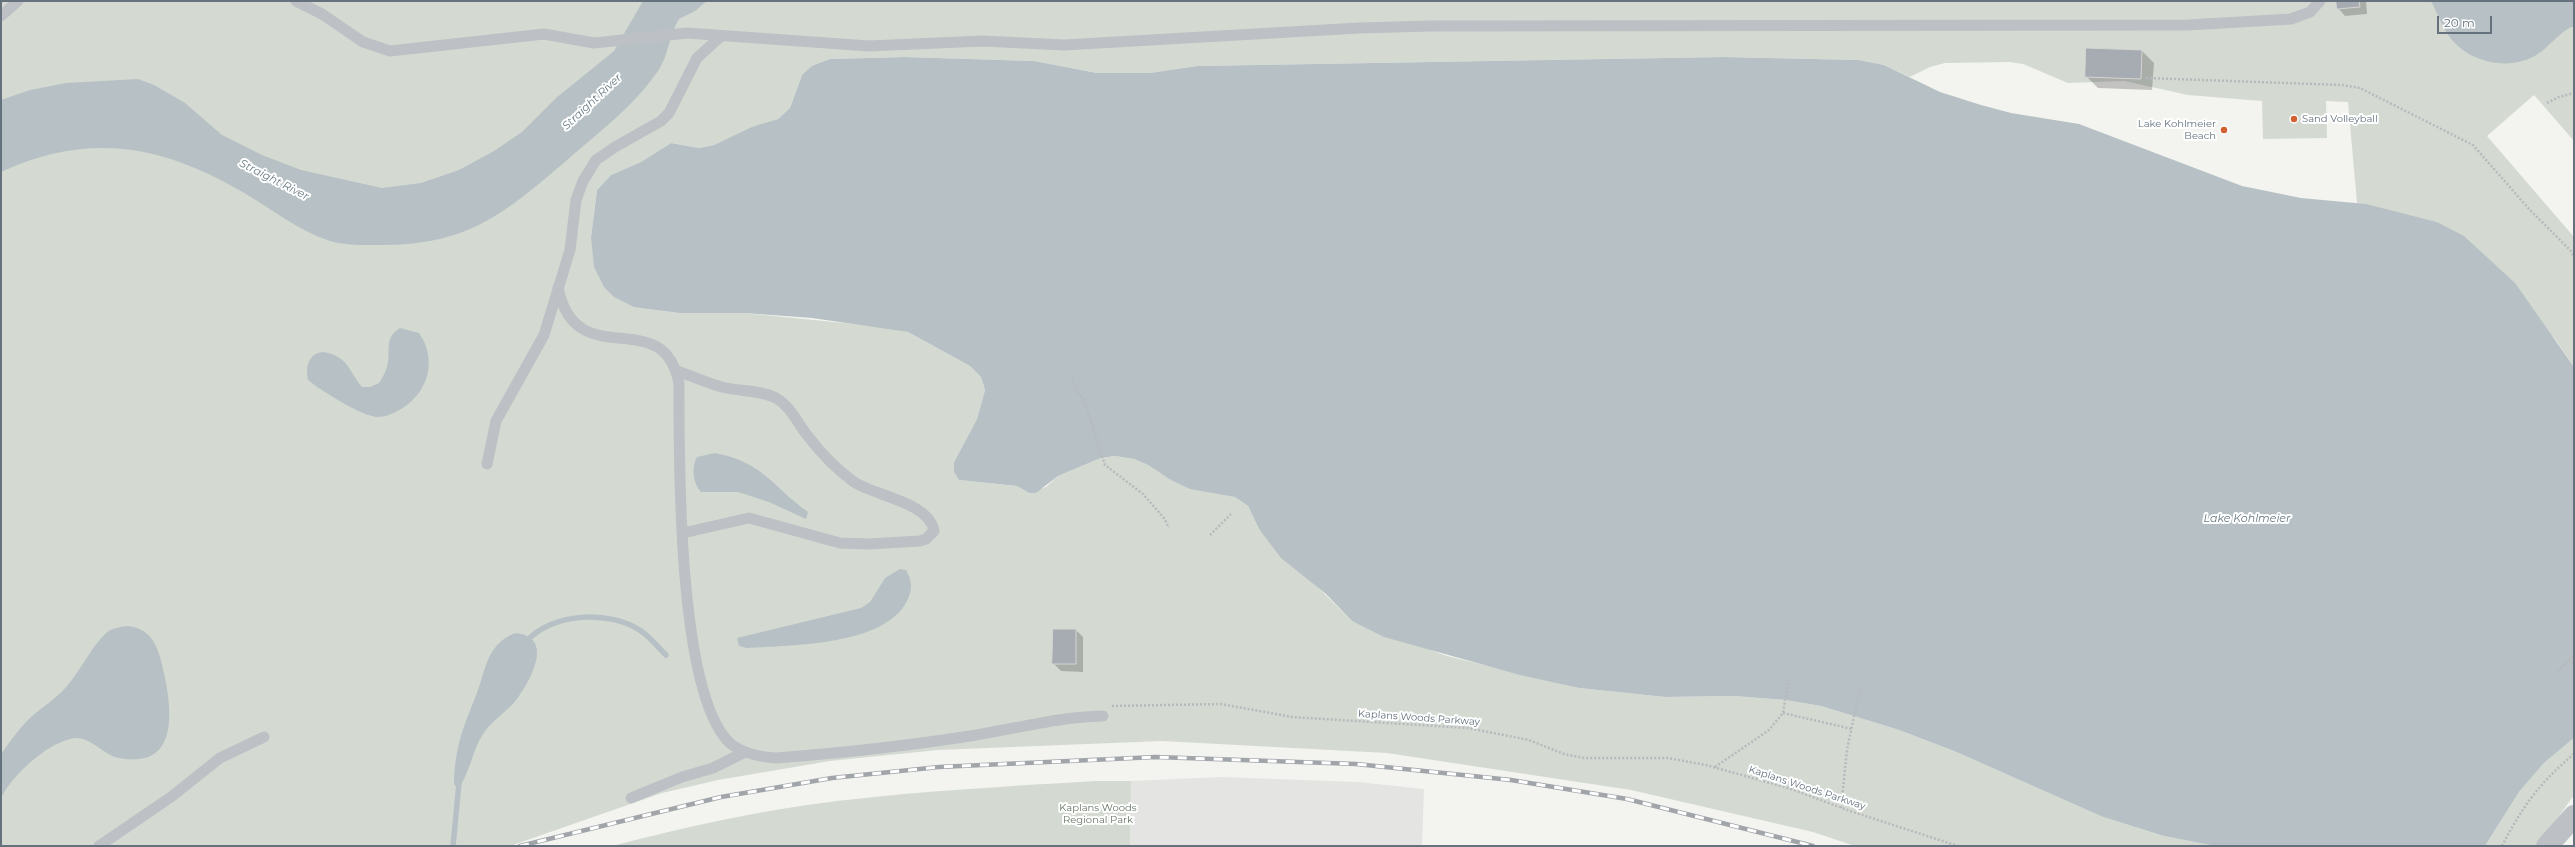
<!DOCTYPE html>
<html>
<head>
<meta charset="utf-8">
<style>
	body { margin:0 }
	#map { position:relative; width:2575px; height:847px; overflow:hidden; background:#f3f4f0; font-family:Montserrat,sans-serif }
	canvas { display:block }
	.frame { position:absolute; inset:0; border:2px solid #65727e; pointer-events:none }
	.scale { position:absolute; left:2437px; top:16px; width:55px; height:18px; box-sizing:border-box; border:2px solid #65727e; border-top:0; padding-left:5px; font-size:12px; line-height:14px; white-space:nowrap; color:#65727e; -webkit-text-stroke:3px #fff; paint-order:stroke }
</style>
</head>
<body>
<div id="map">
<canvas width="2575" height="847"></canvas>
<div class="frame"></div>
<div class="scale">20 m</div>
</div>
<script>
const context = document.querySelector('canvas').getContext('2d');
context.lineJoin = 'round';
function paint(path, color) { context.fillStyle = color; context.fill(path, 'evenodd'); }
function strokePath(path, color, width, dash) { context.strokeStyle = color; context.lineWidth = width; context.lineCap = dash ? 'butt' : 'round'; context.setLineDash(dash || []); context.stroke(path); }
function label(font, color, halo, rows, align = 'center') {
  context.font = font + ' Montserrat,sans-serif'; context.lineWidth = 4; context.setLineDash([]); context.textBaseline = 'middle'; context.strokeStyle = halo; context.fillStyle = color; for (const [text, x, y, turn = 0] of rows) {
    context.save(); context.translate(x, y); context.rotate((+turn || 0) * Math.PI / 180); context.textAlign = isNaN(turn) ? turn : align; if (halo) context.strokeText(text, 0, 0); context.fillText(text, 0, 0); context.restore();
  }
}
const built = new Path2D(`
	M 1220,777 L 1358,782 L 1424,789 L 1422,846 L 1130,846 L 1131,781 Z`);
const green = new Path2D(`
	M 1,1 L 2574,1 L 2574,141 L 2534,95 L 2487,136 L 2574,237 L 2574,367 L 2555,339 L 2437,222 L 2357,203 L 2348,102 L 2326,101 L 2327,138 L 2263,139 L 2262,101 L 2188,95 L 2124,81 L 2068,83 L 2023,64 L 2010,62 L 1945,63 L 1930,67 L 1910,77 L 1884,65 L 1859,60 L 1723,57 L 1197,66 L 1151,73 L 1097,73 L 1034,61 L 905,57 L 830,59 L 802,75 L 790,108 L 778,119 L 752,128 L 714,145 L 699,148 L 671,143 L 641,162 L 611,175 L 597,190 L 591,236 L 658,310 L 679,313 L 744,313 L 874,326 L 908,332 L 970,366 L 981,377 L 985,390 L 977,419 L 954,462 L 959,480 L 1017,486 L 1029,493 L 1046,487 L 1058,476 L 1101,458 L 1115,456 L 1134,459 L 1148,465 L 1169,479 L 1235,497 L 1248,506 L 1259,529 L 1352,621 L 1447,656 L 1579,688 L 1665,697 L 1734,696 L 1785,700 L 1821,706 L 1899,730 L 1954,751 L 2103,817 L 2164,836 L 2215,846 L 1855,846 L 1813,832 L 1631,790 L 1387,753 L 1162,741 L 938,750 L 830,761 L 718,780 L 662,793 L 510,846 L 1,846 Z
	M 2574,738 L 2574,795 L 2538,846 L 2485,846 L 2519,792 L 2544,763 Z
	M 1096,781 L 1131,781 L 1130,846 L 612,846 C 685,827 761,810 837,801 C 923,791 1009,786 1096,781 Z`);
const water = new Path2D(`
	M 643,1 L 707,1 L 695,11 L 679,19 C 669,34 669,55 658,71 C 633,107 599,132 566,161 C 506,212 470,244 386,245 C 368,245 347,246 330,241 C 299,231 273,210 246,194 C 164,145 89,131 1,172 L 1,100 L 30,90 L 66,83 L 138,79 L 154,85 L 185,103 L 222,135 L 262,155 L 301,170 L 382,188 L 421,183 L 459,170 L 494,151 L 522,132 L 556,98 L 614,51 Z
	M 2431,1 L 2574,1 L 2574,26 C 2560,31 2550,46 2538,54 C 2512,71 2473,64 2453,41 C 2443,30 2438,14 2431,1 Z
	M 905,57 L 1034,61 L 1097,73 L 1150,73 L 1197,66 L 1723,57 L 1859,60 L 1884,65 L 1940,92 L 1981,105 L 2011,113 L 2079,124 L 2242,186 L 2301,198 L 2366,204 L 2437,222 L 2464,236 L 2515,283 L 2574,367 L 2574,738 L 2544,763 L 2519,792 L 2485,846 L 2215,846 L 2164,836 L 2103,817 L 1954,751 L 1899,730 L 1821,706 L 1785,700 L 1734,696 L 1665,697 L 1579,688 L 1520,675 L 1384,637 L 1352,621 L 1326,594 L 1281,558 L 1259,529 L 1248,506 L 1235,497 L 1190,489 L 1169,479 L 1148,465 L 1134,459 L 1115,456 L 1101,458 L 1058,476 L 1036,493 L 1029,493 L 1017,486 L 959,480 L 954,472 L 954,462 L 977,419 L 985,390 L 981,377 L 970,366 L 908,332 L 812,318 L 744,313 L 679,313 L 634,307 L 614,297 L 604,287 L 594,267 L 591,237 L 597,190 L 611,175 L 641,162 L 671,143 L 699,148 L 714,145 L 752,127 L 778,119 L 790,108 L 802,75 L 812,66 L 830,59 Z
	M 400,328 L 419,333 C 438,360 428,393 401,409 C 394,413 387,417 378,417 C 363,417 320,390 308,380 C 303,355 320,344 341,359 C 350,366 354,378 362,387 L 370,387 L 379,383 C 383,377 387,370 388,362 C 390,348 385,337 400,328 Z
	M 715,453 C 765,463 770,485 808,512 L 806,519 L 769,502 L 738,492 L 701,492 C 693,484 691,467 697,457 Z
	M 900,569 L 906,570 C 912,581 913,589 907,601 C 884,646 792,645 747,648 L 739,646 L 737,638 L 861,608 L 870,602 L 885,578 Z
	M 128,626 C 146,628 155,639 160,657 C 167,683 183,748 145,758 C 137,760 124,760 115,757 C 103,753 90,738 77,738 C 51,739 12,775 1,798 L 1,754 C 9,743 18,730 28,720 C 42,706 59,698 71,681 C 83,666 91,648 105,634 C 111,628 120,627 128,626 Z
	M 515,633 C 555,636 531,680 517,699 C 507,712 492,720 483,734 C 472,751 470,773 458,789 L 454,784 C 455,748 462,730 475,698 C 486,672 485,645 515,633 Z`);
const shadow = new Path2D(`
	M 2337,1 L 2366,1 L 2367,14 L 2345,16 L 2338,8 Z
	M 2142,51 L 2154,63 L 2152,90 L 2098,88 L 2086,76 Z
	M 1076,630 L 1083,637 L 1083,672 L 1061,671 L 1053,663 Z`);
const stream = new Path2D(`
	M 526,642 C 551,612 611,610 641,631 C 651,638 658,647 666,655
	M 453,846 L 459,783`);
const building = new Path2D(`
	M 2336,1 L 2359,1 L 2360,7 L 2337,9 Z
	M 2086,48 L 2142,50 L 2141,79 L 2085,77 Z
	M 1053,629 L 1076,629 L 1076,664 L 1052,664 Z`);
const path = new Path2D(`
	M 2146,78 L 2342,85 L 2360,88 L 2473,145 L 2529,209 L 2571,251 L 2574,257
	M 2547,103 L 2559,97 L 2574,93
	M 1072,378 L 1076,390 L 1084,401 L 1105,465 L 1143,494 L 1164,518 L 1169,528
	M 1210,535 L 1231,514
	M 2569,660 L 2574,664
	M 2557,672 L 2574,655
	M 1112,706 L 1221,704 L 1292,717 L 1468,728 L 1529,740 L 1564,754 L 1584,758 L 1668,758 L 1706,765 L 1791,789 L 1850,811 L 1958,846
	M 1783,713 L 1852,729
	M 1715,767 L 1769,730 L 1783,713 L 1789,678
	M 1841,808 L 1847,750 L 1860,688
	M 2502,846 C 2522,807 2540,782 2574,754`);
const lane = new Path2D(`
	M 296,1 L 322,14 L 363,42 L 390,51 L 544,34 L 594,43 L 687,33 L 869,46 L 983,41 L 1064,45 L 1359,28 L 1431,26 L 2188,25 L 2291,19 L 2310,12 L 2320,1
	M 1,16 L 18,1
	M 558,287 C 575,377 664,301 679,384 C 679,457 677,697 731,744 C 744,754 761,757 776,758 C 841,753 906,746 970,736 C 1015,729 1057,717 1103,716
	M 677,371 C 692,376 707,383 722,387 C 740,392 758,389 776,398 C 790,406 797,422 807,435 C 820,452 836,469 854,482 C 875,496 929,502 934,531 L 926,539 L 920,541 L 868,544 L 840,543 L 749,518 L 683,533
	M 487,464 L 496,421 L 544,335 L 570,250 L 576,200 L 583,181 L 596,160 L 615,147 L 661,121 L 669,113 L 697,58 L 720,37
	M 631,798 L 682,777 L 713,768 L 745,752
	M 99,846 L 171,797 L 220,758 L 264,737`);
const street = new Path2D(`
	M 2547,846 L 2574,816`);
const rail = new Path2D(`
	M 520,846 L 721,797 L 832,778 L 939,767 L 1156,757 L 1356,764 L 1511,780 L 1627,799 L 1813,846`);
const markers = [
	[2294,119,4,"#d16132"],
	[2224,130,4,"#d16132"]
];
const poiNames = [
	["Sand Volleyball",2302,119],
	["Lake Kohlmeier",2216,124,"right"],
	["Beach",2216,136,"right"]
];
const streetNames = [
	["Kaplans Woods Parkway",1419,718,4],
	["Kaplans Woods Parkway",1807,788,18]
];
const parkNames = [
	["Kaplans Woods",1098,808],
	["Regional Park",1098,820]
];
const waterNames = [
	["Straight River",592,102,-43],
	["Straight River",274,180,27],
	["Lake Kohlmeier",2247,519]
];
paint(built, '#e4e5e3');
paint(green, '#d4dad2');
paint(water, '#b7c1c5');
paint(shadow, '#0003');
strokePath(stream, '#b7c1c5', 5.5);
paint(building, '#a6acb2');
strokePath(building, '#d5d5d3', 1);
strokePath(path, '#b7b9bc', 2.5, [2, 2]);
strokePath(lane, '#bdc0c4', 11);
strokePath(street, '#bdc0c4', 22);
strokePath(rail, '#a1a5aa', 4.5);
strokePath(rail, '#fff', 3, [9]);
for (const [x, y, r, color] of markers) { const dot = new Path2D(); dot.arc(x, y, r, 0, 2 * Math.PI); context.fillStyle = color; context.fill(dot); strokePath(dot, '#fff', 1.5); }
label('10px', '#65727e', '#fff', poiNames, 'left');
label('10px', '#65727e', '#fff', streetNames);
label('10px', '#667664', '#fff', parkNames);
label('italic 11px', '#667982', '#fff', waterNames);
</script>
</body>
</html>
